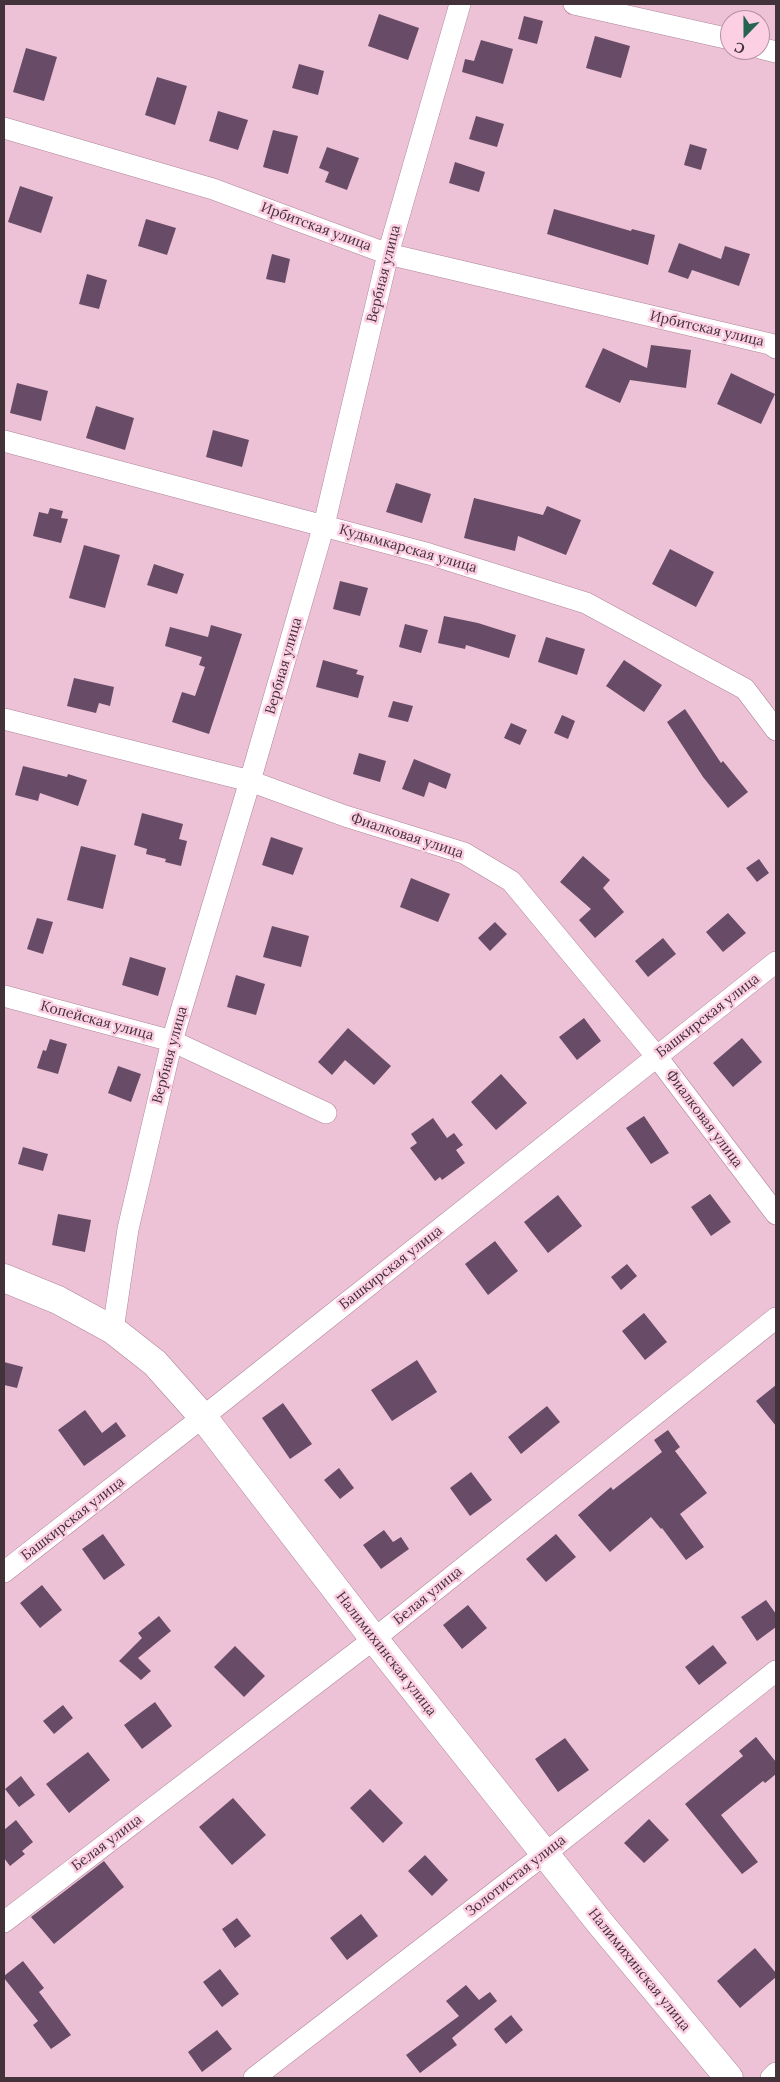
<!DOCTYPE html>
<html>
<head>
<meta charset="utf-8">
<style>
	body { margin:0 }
	#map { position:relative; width:780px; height:2082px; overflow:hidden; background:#eec2d6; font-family:Lora,serif }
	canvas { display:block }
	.frame { position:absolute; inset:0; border:5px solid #43323a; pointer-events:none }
	.north { position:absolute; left:720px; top:10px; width:50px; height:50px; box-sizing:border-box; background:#fccfe3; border:1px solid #b2909f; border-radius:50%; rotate:202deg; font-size:14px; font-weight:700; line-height:20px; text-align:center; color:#43323a }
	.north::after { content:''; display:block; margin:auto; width:18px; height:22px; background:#266450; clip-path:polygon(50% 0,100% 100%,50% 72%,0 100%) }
</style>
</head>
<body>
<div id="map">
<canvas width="780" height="2082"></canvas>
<div class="frame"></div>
<div class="north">С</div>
</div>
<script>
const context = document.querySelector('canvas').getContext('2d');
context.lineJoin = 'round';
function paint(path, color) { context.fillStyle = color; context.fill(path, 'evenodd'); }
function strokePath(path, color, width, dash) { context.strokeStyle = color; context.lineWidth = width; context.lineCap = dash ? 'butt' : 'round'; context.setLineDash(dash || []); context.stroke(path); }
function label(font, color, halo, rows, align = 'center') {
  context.font = font + ' Lora,serif'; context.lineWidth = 5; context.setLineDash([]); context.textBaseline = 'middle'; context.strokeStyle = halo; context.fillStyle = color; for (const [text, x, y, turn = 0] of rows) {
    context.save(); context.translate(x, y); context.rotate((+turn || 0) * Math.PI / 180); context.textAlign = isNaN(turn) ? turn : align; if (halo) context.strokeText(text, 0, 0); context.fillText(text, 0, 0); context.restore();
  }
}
const building = new Path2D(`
	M 379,14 L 419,28 L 408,60 L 368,46 Z
	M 524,16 L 543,21 L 537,44 L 518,39 Z
	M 595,36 L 630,46 L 621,78 L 586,68 Z
	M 481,40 L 513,49 L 503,84 L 462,72 L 465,59 L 474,61 Z
	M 26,48 L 57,57 L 44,101 L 13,92 Z
	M 299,64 L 324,71 L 318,95 L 292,88 Z
	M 157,77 L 187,86 L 175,125 L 145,115 Z
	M 218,111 L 248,120 L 238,150 L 209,141 Z
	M 476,116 L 504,124 L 497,147 L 469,139 Z
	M 273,130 L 298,136 L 288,174 L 263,167 Z
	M 690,144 L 707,149 L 701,170 L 684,165 Z
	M 327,147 L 359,158 L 347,190 L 325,182 L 329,172 L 319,168 Z
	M 455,162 L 485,172 L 479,192 L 449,183 Z
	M 20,186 L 53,197 L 41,233 L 8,222 Z
	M 554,209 L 631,231 L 632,229 L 655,235 L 648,265 L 547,234 Z
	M 146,219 L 176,228 L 167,255 L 138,246 Z
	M 679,243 L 721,259 L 725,246 L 750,254 L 739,286 L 692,270 L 688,279 L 668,272 Z
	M 272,254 L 290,259 L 285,283 L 266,279 Z
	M 87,274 L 107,280 L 99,309 L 79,304 Z
	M 651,345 L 691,350 L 686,388 L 630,380 L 620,403 L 585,387 L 603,348 L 647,368 Z
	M 731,373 L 775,394 L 761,424 L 717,404 Z
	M 17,383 L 48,391 L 41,421 L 10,413 Z
	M 96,406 L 134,418 L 125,450 L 86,438 Z
	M 213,430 L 249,440 L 242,467 L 206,457 Z
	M 396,483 L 431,494 L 422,523 L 386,512 Z
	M 474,498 L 543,515 L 547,506 L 581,520 L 566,555 L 518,536 L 515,551 L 464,538 Z
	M 50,508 L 63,511 L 61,518 L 68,519 L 61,543 L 33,536 L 39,512 L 48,514 Z
	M 84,545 L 120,555 L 105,608 L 69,598 Z
	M 670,549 L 714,572 L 696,607 L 652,584 Z
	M 154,564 L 184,574 L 177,594 L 147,585 Z
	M 340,581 L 368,588 L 360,616 L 333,609 Z
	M 444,616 L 478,623 L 516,635 L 509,658 L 466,645 L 465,649 L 438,643 Z
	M 405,624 L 428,630 L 421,653 L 399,647 Z
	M 211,625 L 242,634 L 209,734 L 172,722 L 182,692 L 195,696 L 205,667 L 199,665 L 202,657 L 165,646 L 170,627 L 208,637 Z
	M 546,637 L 585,649 L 577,675 L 538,662 Z
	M 323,660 L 358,670 L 356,674 L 364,676 L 358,698 L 316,687 Z
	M 624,660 L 662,685 L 644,712 L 606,686 Z
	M 74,678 L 114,687 L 110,706 L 99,703 L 96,713 L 67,706 Z
	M 393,701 L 413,706 L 408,722 L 388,717 Z
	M 685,709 L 721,763 L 723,761 L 748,792 L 728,808 L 703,777 L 667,722 Z
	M 562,715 L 575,721 L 568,739 L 554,733 Z
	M 511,723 L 527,730 L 520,745 L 504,738 Z
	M 359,753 L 386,761 L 380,782 L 353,774 Z
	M 414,759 L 451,774 L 446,789 L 429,782 L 424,797 L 402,789 Z
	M 23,766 L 67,777 L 68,774 L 87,780 L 78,806 L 40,793 L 38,801 L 15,795 Z
	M 142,813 L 183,824 L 179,839 L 187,841 L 181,866 L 165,862 L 166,859 L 146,854 L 147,849 L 134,845 Z
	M 271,837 L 303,848 L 293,875 L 262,865 Z
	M 81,846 L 116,855 L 103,909 L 67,900 Z
	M 583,856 L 610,880 L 603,888 L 624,912 L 595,938 L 579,920 L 591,909 L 560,882 Z
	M 759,859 L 769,873 L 757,882 L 746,868 Z
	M 411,878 L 450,894 L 438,922 L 400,907 Z
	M 728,913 L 746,933 L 723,952 L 706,932 Z
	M 37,918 L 53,922 L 43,954 L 27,949 Z
	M 495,922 L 507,934 L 490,951 L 478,938 Z
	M 272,926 L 309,936 L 301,967 L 263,957 Z
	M 663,938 L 676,954 L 648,977 L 635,961 Z
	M 130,957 L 166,968 L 158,996 L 122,985 Z
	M 236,975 L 265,984 L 256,1015 L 227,1007 Z
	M 584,1018 L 601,1041 L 577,1060 L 559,1037 Z
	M 348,1028 L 391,1066 L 374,1085 L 345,1060 L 332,1075 L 318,1062 Z
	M 742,1038 L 762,1062 L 733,1087 L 713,1063 Z
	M 50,1039 L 67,1044 L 58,1074 L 37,1068 L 43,1050 L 46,1051 Z
	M 118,1066 L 141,1074 L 131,1102 L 108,1093 Z
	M 501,1074 L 527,1103 L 496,1130 L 471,1102 Z
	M 644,1116 L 669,1153 L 651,1164 L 626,1128 Z
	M 433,1118 L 447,1138 L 454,1133 L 463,1145 L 456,1150 L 465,1163 L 442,1180 L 440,1177 L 435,1181 L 410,1148 L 417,1143 L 411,1134 Z
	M 23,1147 L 48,1154 L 43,1171 L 18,1164 Z
	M 710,1194 L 731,1222 L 711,1236 L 691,1207 Z
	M 558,1195 L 582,1226 L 548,1253 L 524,1222 Z
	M 58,1214 L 91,1220 L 85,1252 L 52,1245 Z
	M 495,1241 L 518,1271 L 488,1295 L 465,1264 Z
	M 627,1264 L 637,1276 L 621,1290 L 611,1277 Z
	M 644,1313 L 667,1342 L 645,1360 L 622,1331 Z
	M 417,1360 L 437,1392 L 392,1421 L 371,1390 Z
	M 4,1362 L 23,1367 L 17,1388 L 4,1385 Z
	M 776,1385 L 776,1426 L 756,1401 Z
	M 283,1403 L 312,1444 L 290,1459 L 262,1418 Z
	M 547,1406 L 560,1422 L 521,1454 L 508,1437 Z
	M 85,1410 L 102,1433 L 116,1422 L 126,1436 L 84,1466 L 58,1430 Z
	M 668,1430 L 680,1447 L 675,1451 L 707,1493 L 680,1514 L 704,1547 L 686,1560 L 662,1528 L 661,1529 L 651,1517 L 610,1552 L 578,1515 L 611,1487 L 613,1490 L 662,1452 L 654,1440 Z
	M 339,1468 L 354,1488 L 340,1499 L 324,1480 Z
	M 471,1472 L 492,1500 L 470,1516 L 450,1488 Z
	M 384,1530 L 393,1542 L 401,1537 L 409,1549 L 381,1569 L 363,1545 Z
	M 103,1534 L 125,1565 L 104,1580 L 82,1549 Z
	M 556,1534 L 576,1557 L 546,1582 L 526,1559 Z
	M 42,1585 L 62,1610 L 40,1628 L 20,1603 Z
	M 766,1600 L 776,1614 L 776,1627 L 757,1641 L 741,1617 Z
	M 468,1605 L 487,1628 L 462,1649 L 443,1625 Z
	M 159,1616 L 171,1631 L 138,1658 L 151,1671 L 141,1680 L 119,1661 L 142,1638 L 138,1633 Z
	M 713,1645 L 727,1663 L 699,1685 L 685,1667 Z
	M 235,1646 L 265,1676 L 244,1697 L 214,1667 Z
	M 155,1702 L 172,1726 L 142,1749 L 124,1725 Z
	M 63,1705 L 73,1718 L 54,1734 L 43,1721 Z
	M 756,1737 L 776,1762 L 776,1774 L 765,1783 L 763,1781 L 721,1815 L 758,1862 L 742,1874 L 685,1804 L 743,1756 L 739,1751 Z
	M 565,1738 L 589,1770 L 558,1792 L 535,1759 Z
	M 88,1752 L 110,1780 L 69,1813 L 46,1784 Z
	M 21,1776 L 35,1795 L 19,1807 L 5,1789 Z
	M 370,1789 L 403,1823 L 383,1843 L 350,1808 Z
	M 233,1798 L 266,1835 L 232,1865 L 199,1827 Z
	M 649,1819 L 669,1840 L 644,1863 L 624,1843 Z
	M 16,1820 L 33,1842 L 22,1851 L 25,1854 L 10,1866 L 4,1858 L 4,1830 Z
	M 425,1855 L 448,1880 L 432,1896 L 408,1871 Z
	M 104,1861 L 124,1887 L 54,1944 L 31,1917 Z
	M 361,1914 L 378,1936 L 347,1960 L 330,1938 Z
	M 237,1918 L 251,1936 L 235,1948 L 222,1929 Z
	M 755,1948 L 776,1973 L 776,1977 L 740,2008 L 717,1981 Z
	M 23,1961 L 44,1988 L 39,1992 L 71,2035 L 51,2049 L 33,2025 L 38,2021 L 4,1978 L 4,1976 Z
	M 220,1969 L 239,1994 L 222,2007 L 203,1982 Z
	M 466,1985 L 479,2000 L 490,1992 L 497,2001 L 452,2038 L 457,2045 L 420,2073 L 406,2055 L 459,2016 L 446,2001 Z
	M 511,2015 L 523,2030 L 506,2044 L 494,2029 Z
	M 217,2030 L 232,2049 L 202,2072 L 188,2052 Z`);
const street = new Path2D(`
	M 574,4 L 730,39
	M 760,48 L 776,52
	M 4,128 L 213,189 L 388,254 L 770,344 L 776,348
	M 4,441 L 429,554 L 586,603 L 745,689 L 776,730
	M 4,719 L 250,781 L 345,816 L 464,853 L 511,881 L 657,1057 L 776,1214
	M 4,996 L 172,1041 L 326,1113
	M 113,1330 L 128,1229 L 172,1041 L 250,781 L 324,525 L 388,254 L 460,4
	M 4,1572 L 203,1417 L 776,962
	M 4,1922 L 374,1639 L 776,1318
	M 254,2078 L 546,1853 L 776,1671
	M 771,2078 L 776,2073`);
const secondary = new Path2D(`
	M 4,1278 L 58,1300 L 113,1330 L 155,1363 L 203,1417 L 374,1639 L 600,1923 L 729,2078`);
const streetNames = [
	["Ирбитская улица",316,227,20],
	["Вербная улица",384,274,-76],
	["Ирбитская улица",707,329,13],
	["Кудымкарская улица",408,549,16],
	["Вербная улица",284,666,-74],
	["Фиалковая улица",407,836,18],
	["Башкирская улица",708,1016,-38],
	["Копейская улица",97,1021,15],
	["Вербная улица",170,1055,-75],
	["Фиалковая улица",704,1119,53],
	["Башкирская улица",391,1268,-38],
	["Башкирская улица",73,1519,-38],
	["Белая улица",428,1596,-39],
	["Налимихинская улица",386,1654,52],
	["Белая улица",107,1843,-37],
	["Золотистая улица",516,1876,-38],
	["Налимихинская улица",639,1970,51]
];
paint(building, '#684b66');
strokePath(street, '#ae8598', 22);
strokePath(secondary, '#ae8598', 29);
strokePath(street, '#fff', 21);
strokePath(secondary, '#fff', 28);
label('14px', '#43323a', '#fccfe3', streetNames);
</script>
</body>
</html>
